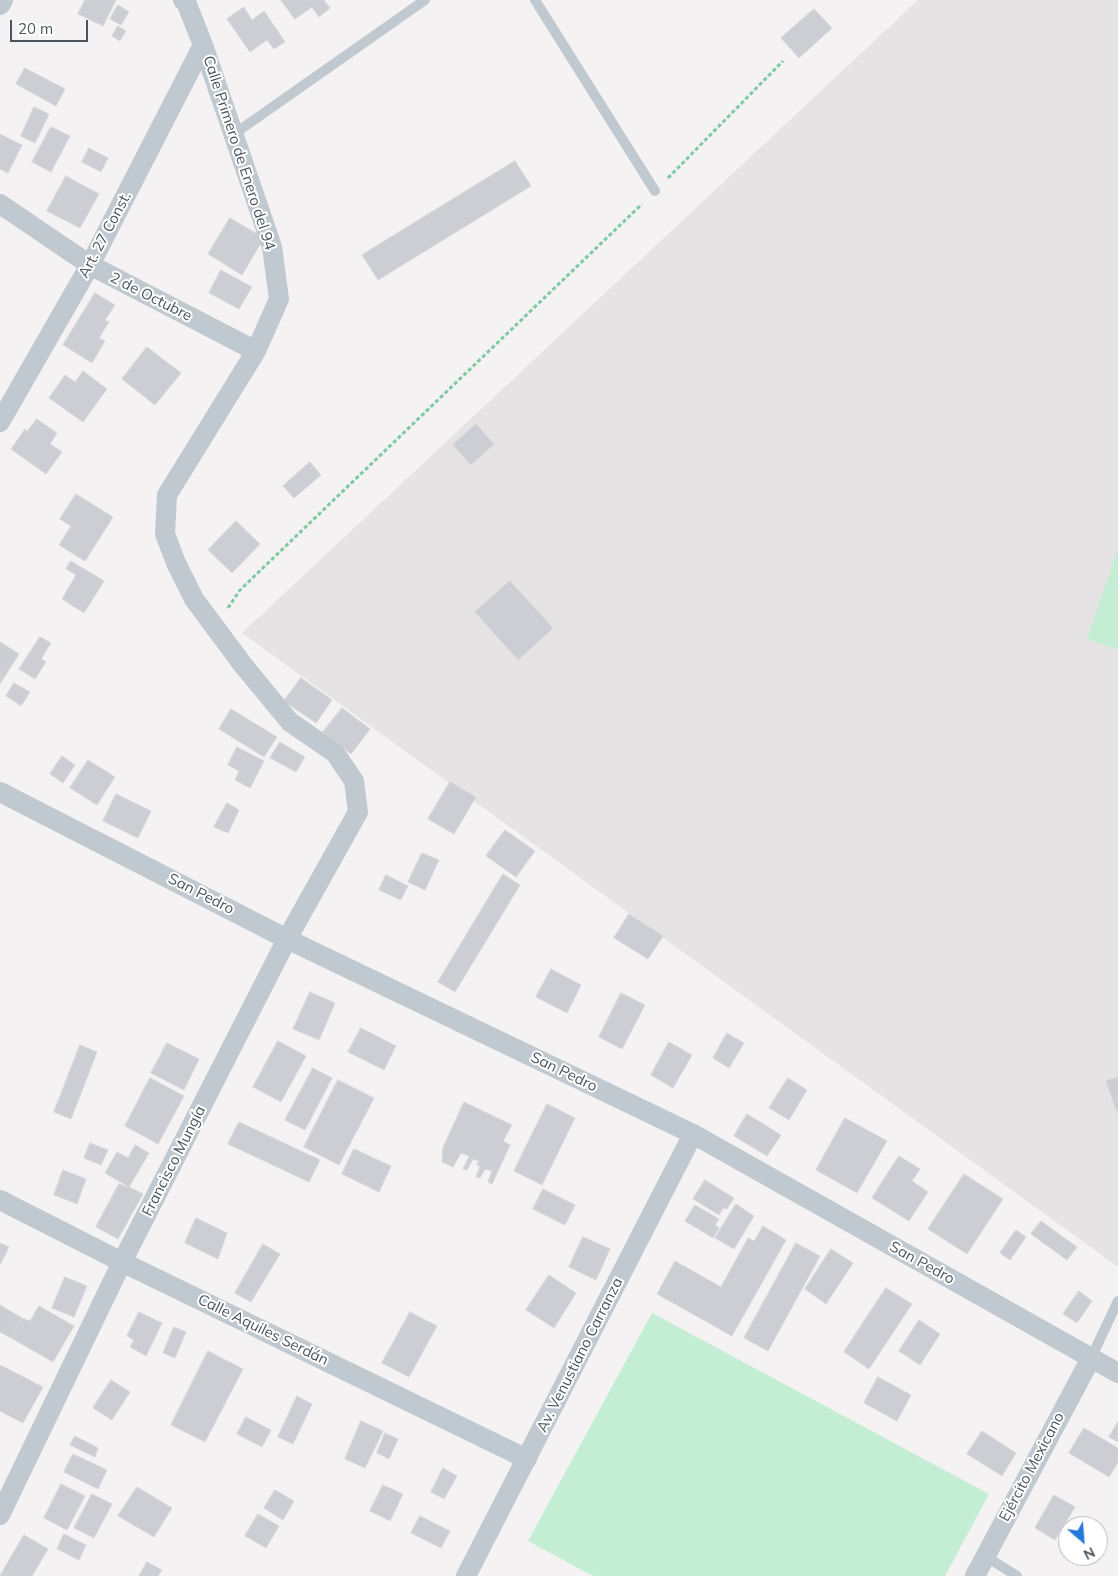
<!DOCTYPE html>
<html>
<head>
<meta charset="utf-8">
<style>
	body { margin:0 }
	#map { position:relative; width:1118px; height:1576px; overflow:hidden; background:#f4f2f2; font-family:Mulish,sans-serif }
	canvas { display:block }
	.north { position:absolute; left:1058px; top:1516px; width:50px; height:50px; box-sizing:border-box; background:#fff; border:1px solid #b7bbbf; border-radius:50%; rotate:153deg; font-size:14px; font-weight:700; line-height:20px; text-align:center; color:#4a555e }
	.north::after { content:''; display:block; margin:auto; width:18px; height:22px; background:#2579db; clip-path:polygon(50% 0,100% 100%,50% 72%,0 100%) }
	.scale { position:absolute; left:10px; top:20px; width:78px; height:22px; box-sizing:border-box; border:2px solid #4a555e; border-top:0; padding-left:6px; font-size:15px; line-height:18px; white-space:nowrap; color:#4a555e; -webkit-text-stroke:4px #fff; paint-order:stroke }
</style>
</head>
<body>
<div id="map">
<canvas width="1118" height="1576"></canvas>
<div class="north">N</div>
<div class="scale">20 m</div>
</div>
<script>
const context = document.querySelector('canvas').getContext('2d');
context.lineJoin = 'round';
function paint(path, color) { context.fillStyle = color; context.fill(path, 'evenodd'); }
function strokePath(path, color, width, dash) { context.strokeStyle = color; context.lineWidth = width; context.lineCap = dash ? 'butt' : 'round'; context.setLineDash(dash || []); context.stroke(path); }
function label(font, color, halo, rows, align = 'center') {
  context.font = font + ' Mulish,sans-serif'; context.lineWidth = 4; context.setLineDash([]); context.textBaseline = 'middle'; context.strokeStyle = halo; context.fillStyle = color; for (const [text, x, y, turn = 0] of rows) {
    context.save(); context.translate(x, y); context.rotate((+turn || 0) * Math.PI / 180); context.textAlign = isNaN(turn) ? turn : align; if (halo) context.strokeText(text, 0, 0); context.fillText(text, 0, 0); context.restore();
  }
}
const education = new Path2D(`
	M 918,0 L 1118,0 L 1118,1267 L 242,633 Z`);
const green = new Path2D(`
	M 1118,549 L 1118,650 L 1087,639 Z
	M 652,1313 L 989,1494 L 945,1576 L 593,1576 L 528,1541 Z`);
const building = new Path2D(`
	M 85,0 L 116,0 L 103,26 L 78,14 Z
	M 281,0 L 324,0 L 330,8 L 319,17 L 312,7 L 295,19 Z
	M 118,5 L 129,12 L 121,25 L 110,19 Z
	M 244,7 L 252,20 L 264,11 L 285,42 L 274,49 L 267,40 L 250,52 L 227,19 Z
	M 814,9 L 832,28 L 799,58 L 781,38 Z
	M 118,26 L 126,31 L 120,41 L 112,36 Z
	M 25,68 L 65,89 L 56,106 L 16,84 Z
	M 34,107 L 49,114 L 35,143 L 21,136 Z
	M 51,127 L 70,136 L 51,172 L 32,162 Z
	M 0,134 L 22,145 L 8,173 L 0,169 Z
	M 89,148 L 108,158 L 101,172 L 82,162 Z
	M 515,161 L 531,186 L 378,280 L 362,255 Z
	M 66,176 L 99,194 L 80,228 L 47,211 Z
	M 230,218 L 264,238 L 242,275 L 208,254 Z
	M 221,270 L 252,287 L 239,309 L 209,293 Z
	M 95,293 L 115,305 L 105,320 L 109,322 L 99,338 L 105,341 L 92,363 L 63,345 Z
	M 147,347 L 181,373 L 155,405 L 122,379 Z
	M 83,371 L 107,389 L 83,422 L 49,398 L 65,375 L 75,382 Z
	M 37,419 L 57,433 L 50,444 L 62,452 L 46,474 L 11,449 L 25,429 L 27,431 Z
	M 476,424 L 494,444 L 471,465 L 453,445 Z
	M 310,462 L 321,475 L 294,498 L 283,486 Z
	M 76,494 L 113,517 L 85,561 L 59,545 L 71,526 L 60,519 Z
	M 236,521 L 260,544 L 232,573 L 208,550 Z
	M 71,561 L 104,581 L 84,613 L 62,599 L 76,575 L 66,569 Z
	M 510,581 L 553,628 L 518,660 L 475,612 Z
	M 40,637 L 51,643 L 41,659 L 46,662 L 35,679 L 19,669 Z
	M 0,642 L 19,654 L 0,684 Z
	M 301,678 L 332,700 L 316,723 L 284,701 Z
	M 14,683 L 30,692 L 21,706 L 6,696 Z
	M 342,708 L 370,729 L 351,754 L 323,732 Z
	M 231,709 L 277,737 L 264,757 L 219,729 Z
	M 280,742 L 305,757 L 296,772 L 270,758 Z
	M 237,747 L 264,761 L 250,788 L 235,780 L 239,771 L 228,765 Z
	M 62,756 L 75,765 L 63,783 L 50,774 Z
	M 88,760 L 115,777 L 97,805 L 70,788 Z
	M 450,782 L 476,797 L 454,834 L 428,819 Z
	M 116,794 L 151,811 L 138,838 L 103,821 Z
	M 227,803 L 239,810 L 228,833 L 214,827 Z
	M 505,830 L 535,851 L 516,877 L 486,856 Z
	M 422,853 L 439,860 L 425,890 L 408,882 Z
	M 503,874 L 520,885 L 455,992 L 438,982 Z
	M 386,875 L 408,886 L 401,900 L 379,890 Z
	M 629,914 L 663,936 L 648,959 L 614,938 Z
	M 551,969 L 581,985 L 567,1013 L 536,997 Z
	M 310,992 L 335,1003 L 319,1040 L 293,1029 Z
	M 621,993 L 645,1005 L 622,1049 L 599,1037 Z
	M 361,1028 L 396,1046 L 384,1070 L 348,1052 Z
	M 727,1033 L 744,1043 L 729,1068 L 713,1058 Z
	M 278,1041 L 306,1056 L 281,1102 L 253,1087 Z
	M 669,1042 L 692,1055 L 673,1088 L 651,1075 Z
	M 167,1043 L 199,1059 L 184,1090 L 151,1073 Z
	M 80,1045 L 97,1052 L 71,1119 L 54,1112 Z
	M 313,1068 L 332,1078 L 305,1130 L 285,1120 Z
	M 1118,1077 L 1118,1115 L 1106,1081 Z
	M 150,1078 L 184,1096 L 158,1144 L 125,1126 Z
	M 788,1078 L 807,1090 L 789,1120 L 769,1108 Z
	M 338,1080 L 374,1098 L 339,1165 L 304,1147 Z
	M 464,1102 L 512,1125 L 503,1141 L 510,1145 L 492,1184 L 488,1182 L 492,1171 L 485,1169 L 480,1178 L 476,1177 L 480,1166 L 477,1165 L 479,1161 L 473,1159 L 467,1170 L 463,1169 L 469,1156 L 461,1153 L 453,1167 L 442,1162 L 443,1148 Z
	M 547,1104 L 575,1118 L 542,1185 L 514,1171 Z
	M 747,1114 L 781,1135 L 767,1156 L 734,1136 Z
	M 845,1118 L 887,1141 L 857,1193 L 816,1170 Z
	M 239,1122 L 320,1160 L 309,1182 L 228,1144 Z
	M 90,1143 L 108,1150 L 101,1165 L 84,1158 Z
	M 135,1145 L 149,1153 L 129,1187 L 105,1173 L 117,1152 L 128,1158 Z
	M 354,1149 L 391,1166 L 379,1192 L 342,1174 Z
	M 899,1156 L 920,1169 L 912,1181 L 928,1192 L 909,1221 L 872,1198 Z
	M 63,1170 L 86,1179 L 77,1204 L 54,1195 Z
	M 964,1174 L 1003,1199 L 967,1254 L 928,1229 Z
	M 705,1180 L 734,1198 L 727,1209 L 723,1208 L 719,1215 L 693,1199 Z
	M 119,1184 L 129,1187 L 143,1194 L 118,1239 L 96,1227 Z
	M 543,1189 L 575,1205 L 565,1225 L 533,1209 Z
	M 736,1204 L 754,1216 L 734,1249 L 715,1238 Z
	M 695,1205 L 719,1219 L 715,1225 L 719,1228 L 713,1238 L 685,1221 Z
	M 196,1218 L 227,1233 L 218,1259 L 185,1243 Z
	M 1041,1221 L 1077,1247 L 1067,1260 L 1031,1234 Z
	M 763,1226 L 786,1240 L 732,1336 L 657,1294 L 675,1261 L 721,1287 L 748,1238 L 754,1241 Z
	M 1016,1230 L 1026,1237 L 1010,1260 L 1000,1253 Z
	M 583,1237 L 610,1249 L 596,1280 L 569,1267 Z
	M 0,1243 L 9,1247 L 0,1265 Z
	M 796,1243 L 820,1256 L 768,1351 L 744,1338 Z
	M 263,1244 L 280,1254 L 251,1302 L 235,1293 Z
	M 831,1249 L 853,1263 L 826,1304 L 805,1289 Z
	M 549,1275 L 576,1293 L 554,1328 L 526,1310 Z
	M 65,1277 L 87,1286 L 74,1317 L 52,1308 Z
	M 886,1288 L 912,1304 L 869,1369 L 844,1352 Z
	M 1079,1291 L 1092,1301 L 1077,1323 L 1063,1314 Z
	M 0,1305 L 22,1318 L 11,1338 L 0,1332 Z
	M 39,1306 L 74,1326 L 53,1362 L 11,1338 L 22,1318 L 30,1321 Z
	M 139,1312 L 162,1323 L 146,1356 L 130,1347 L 134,1340 L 127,1336 Z
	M 410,1312 L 437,1326 L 409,1377 L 382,1363 Z
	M 919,1320 L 940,1334 L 920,1365 L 899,1351 Z
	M 174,1327 L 186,1332 L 175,1358 L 163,1353 Z
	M 208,1351 L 243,1369 L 205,1442 L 171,1425 Z
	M 0,1365 L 43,1387 L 23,1423 L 0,1411 Z
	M 878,1377 L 911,1395 L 897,1421 L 864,1403 Z
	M 111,1380 L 130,1392 L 112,1420 L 93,1408 Z
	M 297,1396 L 312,1404 L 293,1444 L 278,1437 Z
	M 246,1417 L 271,1430 L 262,1447 L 237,1434 Z
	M 361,1421 L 383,1431 L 365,1468 L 345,1459 Z
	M 1118,1422 L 1118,1442 L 1109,1437 Z
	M 1084,1428 L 1118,1448 L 1118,1462 L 1109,1477 L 1069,1453 Z
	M 982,1431 L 1016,1453 L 1002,1476 L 967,1454 Z
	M 385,1433 L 398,1439 L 389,1459 L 377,1453 Z
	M 75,1436 L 98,1448 L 95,1457 L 70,1445 Z
	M 73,1454 L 107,1470 L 98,1489 L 64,1472 Z
	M 443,1468 L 457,1476 L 444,1499 L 431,1492 Z
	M 61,1484 L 85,1496 L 67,1530 L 44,1518 Z
	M 383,1485 L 403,1494 L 390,1521 L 370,1511 Z
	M 137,1487 L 172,1508 L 154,1537 L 118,1516 Z
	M 275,1490 L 294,1501 L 283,1520 L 264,1508 Z
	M 92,1494 L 112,1504 L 94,1538 L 74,1528 Z
	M 1054,1495 L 1075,1507 L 1055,1540 L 1035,1528 Z
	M 258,1514 L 279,1526 L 266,1548 L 245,1536 Z
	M 420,1516 L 450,1531 L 441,1548 L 411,1533 Z
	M 64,1534 L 86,1545 L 79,1560 L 57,1549 Z
	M 24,1535 L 48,1549 L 32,1576 L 0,1576 Z
	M 147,1562 L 162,1570 L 158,1576 L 139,1576 Z`);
const path = new Path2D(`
	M 668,178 L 783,61
	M 228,608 L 240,590 L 642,204`);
const lane = new Path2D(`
	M 535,0 L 655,191
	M 234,134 L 425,0
	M 1091,1358 L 1118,1301
	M 985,1556 L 1017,1576`);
const street = new Path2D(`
	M 0,5 L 3,0
	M 0,204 L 90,265 L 256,351
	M 0,422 L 90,265 L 203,45
	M 0,792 L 287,939 L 693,1134 L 1118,1373
	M 0,1200 L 122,1262 L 527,1459
	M 0,1515 L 122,1262 L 287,939 L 358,812 L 354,781 L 335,753 L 290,722 L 243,665 L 194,599 L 176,563 L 165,534 L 167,495 L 256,351 L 279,299 L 272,247 L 203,45 L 186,2 L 183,0
	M 466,1576 L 693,1134
	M 975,1576 L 1091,1358`);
const streetNames = [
	["Calle Primero de Enero del 94",239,153,72],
	["Art. 27 Const.",105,235,-62],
	["2 de Octubre",151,297,27],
	["San Pedro",201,894,27],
	["San Pedro",564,1072,26],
	["Francisco Mungía",174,1161,-63],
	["San Pedro",922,1263,29],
	["Calle Aquiles Serdán",263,1330,26],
	["Av. Venustiano Carranza",580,1355,-63],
	["Ejército Mexicano",1032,1467,-62]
];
paint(education, '#e5e3e3');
paint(green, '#c4eed3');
paint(building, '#ccced4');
strokePath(building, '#d6d8dc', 1);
strokePath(path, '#7ecaa2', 3, [4, 2.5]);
strokePath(lane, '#c0c9cf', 10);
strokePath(street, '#c0c9cf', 20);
label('15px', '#4a555e', '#fff', streetNames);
</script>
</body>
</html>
